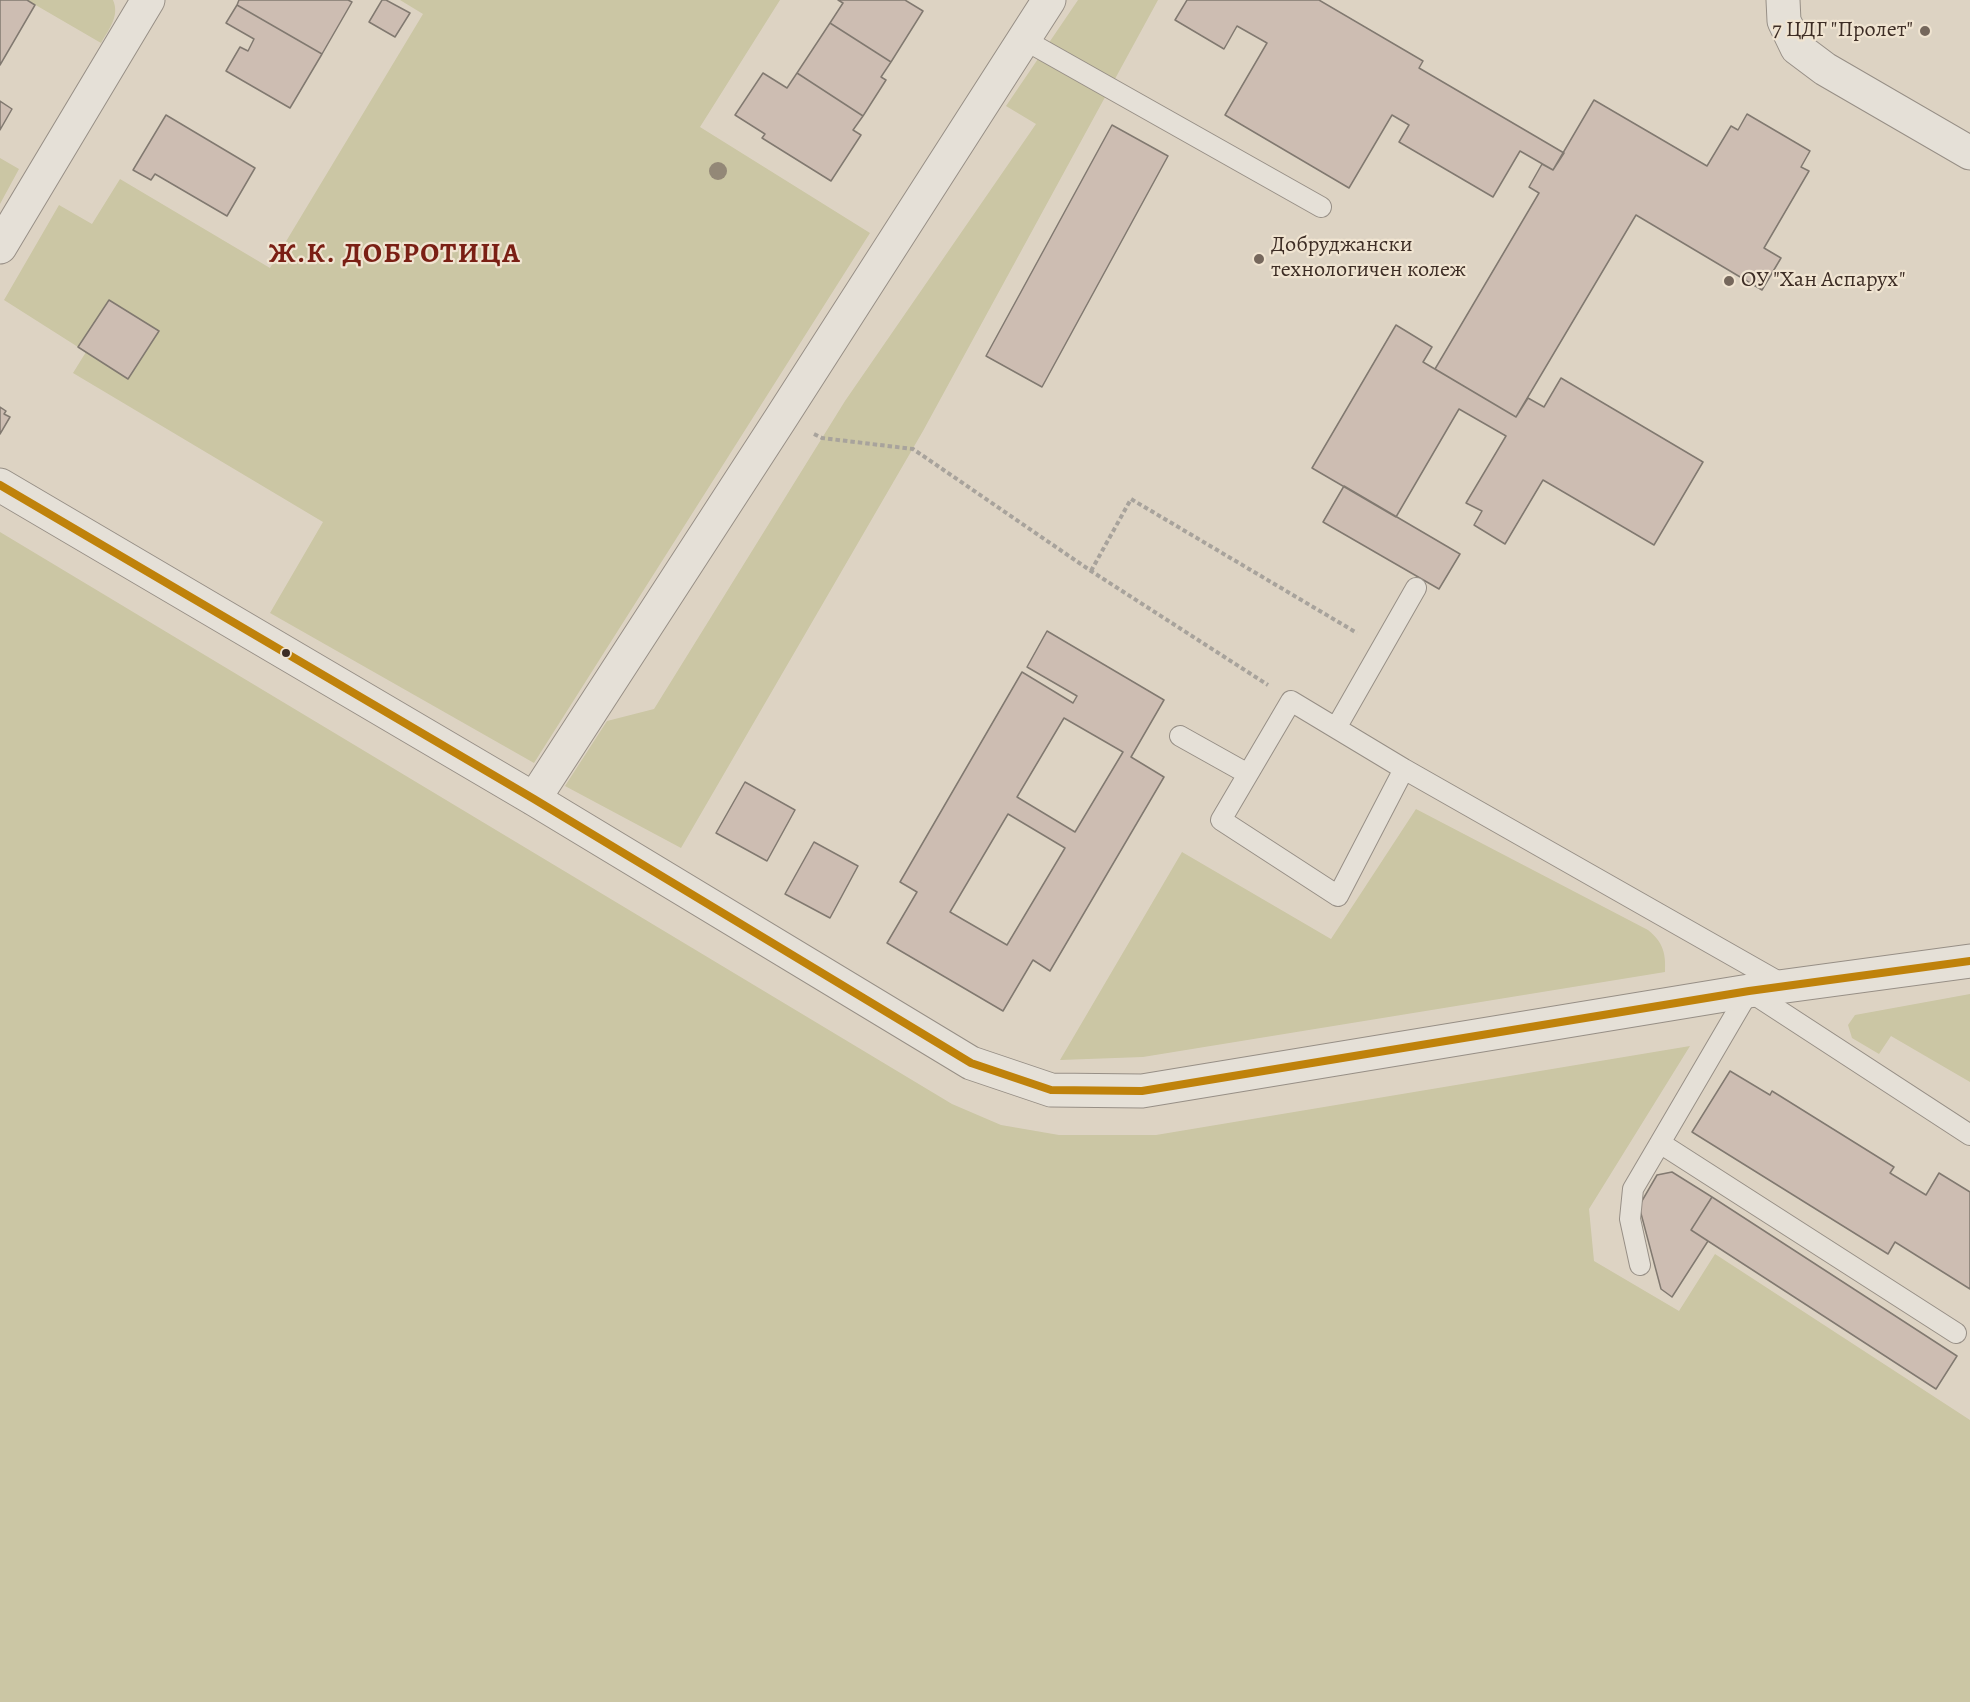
<!DOCTYPE html>
<html>
<head>
<meta charset="utf-8">
<style>
	body { margin:0 }
	canvas { display:block; background:#ddd3c3 }
</style>
</head>
<body>
<canvas width="1970" height="1702"></canvas>
<script>
const context = document.querySelector('canvas').getContext('2d');
context.lineJoin = 'round';
function paint(path, color) { context.fillStyle = color; context.fill(path, 'evenodd'); }
function strokePath(path, color, width, dash) { context.strokeStyle = color; context.lineWidth = width; context.lineCap = dash ? 'butt' : 'round'; context.setLineDash(dash || []); context.stroke(path); }
function label(font, color, halo, rows, align = 'center') {
  context.font = font + ' Alegreya,serif'; context.lineWidth = 4.5; context.setLineDash([]); context.textBaseline = 'middle'; context.strokeStyle = halo; context.fillStyle = color; for (const [text, x, y, turn = 0] of rows) {
    context.save(); context.translate(x, y); context.rotate((+turn || 0) * Math.PI / 180); context.textAlign = isNaN(turn) ? turn : align; if (halo) context.strokeText(text, 0, 0); context.fillText(text, 0, 0); context.restore();
  }
}
const green = new Path2D(`
	M 27,0 L 113,0 C 120,16 109,29 101,43 Z
	M 400,0 L 780,0 L 700,127 L 870,233 L 534,763 L 270,613 L 323,522 L 73,373 L 86,352 L 158,331 L 109,300 L 78,347 L 4,300 L 59,205 L 92,224 L 120,179 L 270,268 L 423,14 Z
	M 1078,0 L 1158,0 L 923,431 L 681,848 L 565,786 L 607,721 L 654,709 L 845,401 L 1036,124 L 1006,106 Z
	M 0,158 L 19,169 L 0,204 Z
	M 0,532 L 952,1104 L 1001,1125 L 1059,1135 L 1156,1135 L 1690,1046 L 1589,1209 L 1594,1261 L 1679,1311 L 1715,1254 L 1970,1420 L 1970,1702 L 0,1702 Z
	M 1416,809 L 1648,930 C 1663,942 1666,953 1665,972 L 1143,1057 L 1060,1060 L 1182,852 L 1331,939 Z
	M 1970,994 L 1970,1082 L 1891,1036 L 1879,1054 L 1852,1038 L 1848,1025 L 1855,1015 Z`);
const building = new Path2D(`
	M 0,0 L 27,0 L 35,5 L 0,65 Z
	M 239,0 L 348,0 L 352,2 L 322,54 L 237,5 Z
	M 382,0 L 386,0 L 410,13 L 395,37 L 369,22 Z
	M 838,0 L 905,0 L 923,11 L 891,62 L 830,23 L 843,3 Z
	M 1187,0 L 1319,0 L 1423,61 L 1419,68 L 1564,153 L 1553,170 L 1520,151 L 1493,197 L 1399,142 L 1409,125 L 1392,115 L 1349,188 L 1225,115 L 1267,43 L 1237,26 L 1224,49 L 1175,20 Z
	M 237,5 L 322,54 L 290,108 L 226,71 L 240,47 L 248,51 L 254,39 L 226,23 Z
	M 830,23 L 891,62 L 881,77 L 886,80 L 863,116 L 797,73 Z
	M 763,73 L 787,88 L 797,73 L 863,116 L 853,130 L 861,135 L 831,181 L 762,138 L 765,134 L 735,115 Z
	M 1594,100 L 1707,166 L 1731,126 L 1738,130 L 1747,114 L 1810,151 L 1801,167 L 1809,171 L 1764,248 L 1781,258 L 1762,290 L 1636,215 L 1516,417 L 1435,369 L 1539,193 L 1529,187 L 1542,164 L 1553,170 Z
	M 0,101 L 12,109 L 0,130 Z
	M 166,115 L 255,168 L 227,216 L 155,174 L 151,180 L 133,170 Z
	M 1112,125 L 1168,156 L 1042,387 L 986,356 Z
	M 109,300 L 159,331 L 128,379 L 78,347 Z
	M 1396,325 L 1432,347 L 1423,362 L 1516,417 L 1528,398 L 1544,407 L 1561,378 L 1703,462 L 1654,545 L 1543,480 L 1505,544 L 1474,525 L 1482,511 L 1466,503 L 1506,436 L 1459,409 L 1396,517 L 1312,468 Z
	M 0,407 L 6,411 L 4,414 L 10,417 L 0,434 Z
	M 1344,486 L 1460,554 L 1439,589 L 1323,522 Z
	M 1047,631 L 1164,700 L 1131,757 L 1164,777 L 1050,971 L 1033,960 L 1003,1011 L 887,943 L 917,892 L 900,882 L 1022,672 L 1073,703 L 1077,696 L 1027,667 ZM 1064,718 L 1123,752 L 1075,832 L 1017,797 ZM 1008,814 L 1065,848 L 1007,945 L 950,912 Z
	M 745,782 L 795,810 L 767,861 L 716,833 Z
	M 814,842 L 858,866 L 830,918 L 785,894 Z
	M 1730,1071 L 1770,1095 L 1772,1091 L 1894,1167 L 1890,1173 L 1926,1195 L 1939,1173 L 1970,1192 L 1970,1289 L 1895,1242 L 1888,1254 L 1692,1132 Z
	M 1672,1172 L 1712,1197 L 1691,1230 L 1708,1241 L 1672,1297 L 1661,1289 L 1639,1206 L 1657,1175 Z
	M 1712,1197 L 1957,1356 L 1936,1389 L 1691,1230 Z`);
const path = new Path2D(`
	M 814,434 L 822,438 L 913,449 L 1091,571 L 1268,685
	M 1091,571 L 1131,499 L 1357,633`);
const service = new Path2D(`
	M 1023,39 L 1321,207
	M 1336,728 L 1416,588
	M 1180,736 L 1248,774
	M 1404,769 L 1338,896 L 1221,820 L 1291,701 L 1404,769 L 1786,986
	M 1640,1265 L 1630,1219 L 1633,1189 L 1660,1143
	M 1956,1333 L 1660,1143 L 1749,991 L 1970,1135`);
const minor = new Path2D(`
	M 1783,0 L 1784,21 L 1797,48 L 1825,69 L 1970,153
	M 0,247 L 148,0
	M 0,485 L 534,799 L 971,1063 L 1051,1090 L 1142,1091 L 1749,991 L 1970,961
	M 534,799 L 781,418 L 1049,0`);
const bus1 = new Path2D(`
	M 0,485 L 534,799 L 971,1063 L 1051,1090 L 1142,1091 L 1749,991 L 1970,961`);
const trees = [
	[718,171]
];
const markers = [
	[1925,31,6,"#75675c"],
	[1259,259,6,"#75675c"],
	[1729,281,6,"#75675c"],
	[286,653,5,"#3d2d25"]
];
const poiNames = [
	["7 ЦДГ \"Пролет\"",1913,31,"right"],
	["Добруджански",1271,246],
	["технологичен колеж",1271,271],
	["ОУ \"Хан Аспарух\"",1741,281]
];
const districtNames = [
	["Ж.К. ДОБРОТИЦА",395,255]
];
paint(green, '#cbc6a4');
paint(building, '#cdbdb2');
strokePath(building, '#817970', 1.5);
strokePath(service, '#978f86', 22);
strokePath(minor, '#978f86', 35);
strokePath(path, '#a8a39c', 4, [4.5, 3]);
strokePath(service, '#e5e0d7', 20);
strokePath(minor, '#e5e0d7', 33);
strokePath(bus1, '#bf820b', 8);
context.fillStyle = '#938877';
for (const [x, y] of trees) { context.beginPath(); context.arc(x, y, 9, 0, 2 * Math.PI); context.fill(); }
for (const [x, y, r, color] of markers) { const dot = new Path2D(); dot.arc(x, y, r, 0, 2 * Math.PI); context.fillStyle = color; context.fill(dot); strokePath(dot, '#f0e4d1', 2); }
label('22px', '#3d2d25', '#f0e4d1', poiNames, 'left');
context.letterSpacing = '1.5px';
label('bold 28px', '#7a1f14', '#f0e4d1', districtNames);
context.letterSpacing = '0px';
</script>
</body>
</html>
